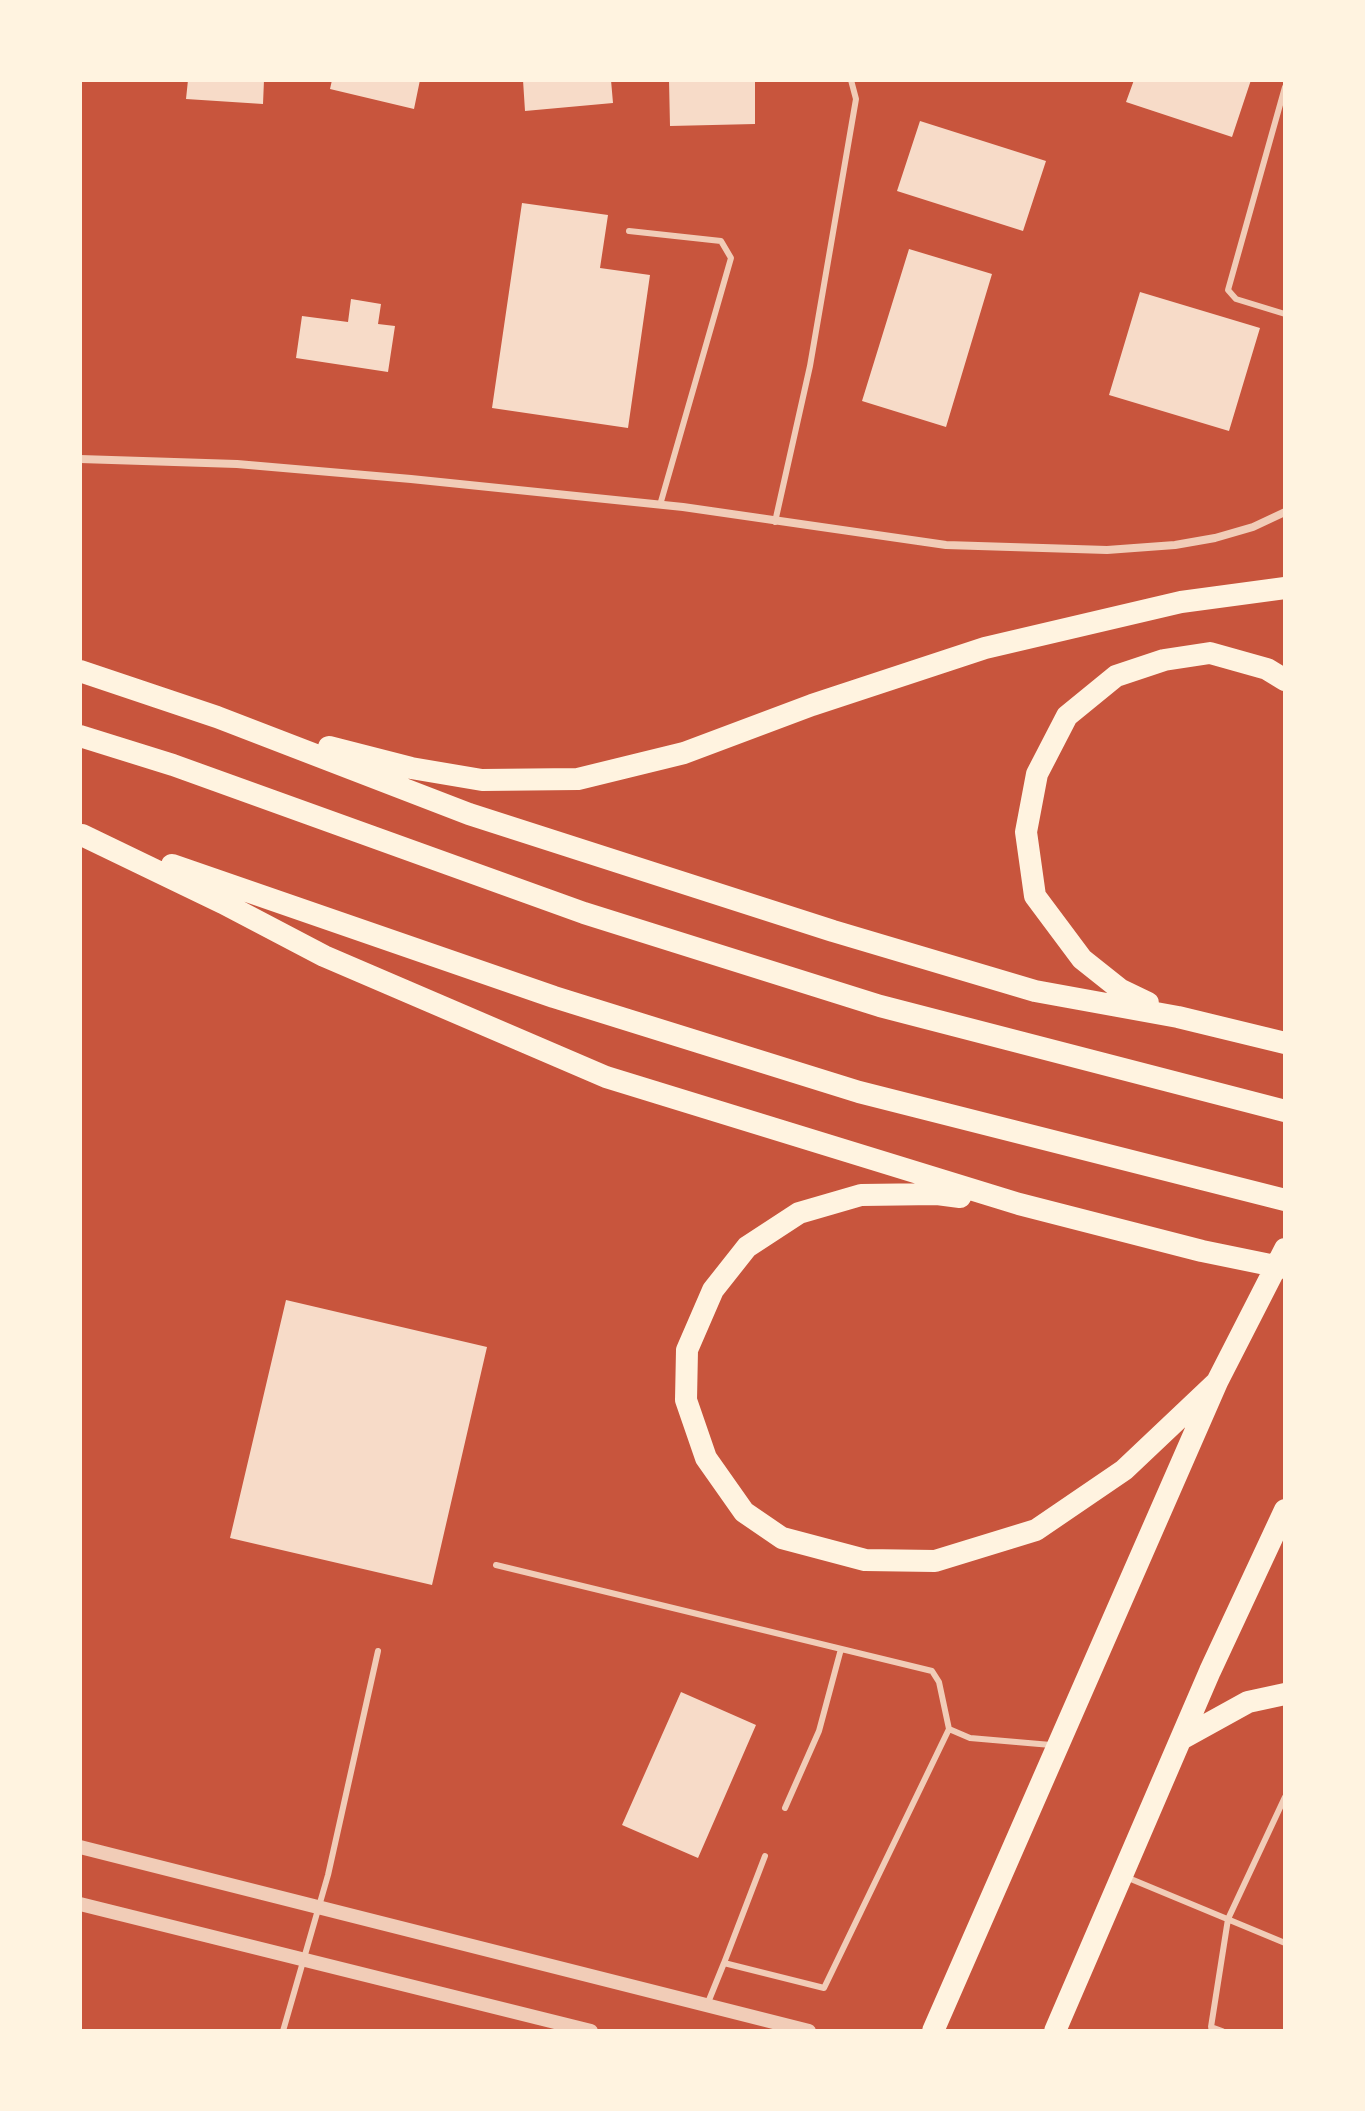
<!DOCTYPE html>
<html>
<head>
<meta charset="utf-8">
<style>
	body { margin:0 }
	#map { position:relative; width:1365px; height:2111px; overflow:hidden; background:#c8553d; font-family:"PT Sans Narrow",sans-serif }
	canvas { display:block }
	.frame { position:absolute; inset:0; border:82px solid #fff3e0; pointer-events:none }
</style>
</head>
<body>
<div id="map">
<canvas width="1365" height="2111"></canvas>
<div class="frame"></div>
</div>
<script>
const context = document.querySelector('canvas').getContext('2d');
context.lineJoin = 'round';
function paint(path, color) { context.fillStyle = color; context.fill(path, 'evenodd'); }
function strokePath(path, color, width, dash) { context.strokeStyle = color; context.lineWidth = width; context.lineCap = dash ? 'butt' : 'round'; context.setLineDash(dash || []); context.stroke(path); }
const building = new Path2D(`
	M 188,80 L 264,80 L 263,104 L 186,99 Z
	M 332,80 L 420,80 L 414,109 L 330,89 Z
	M 523,80 L 611,80 L 613,103 L 525,111 Z
	M 669,80 L 755,80 L 755,124 L 670,126 Z
	M 1134,80 L 1251,80 L 1232,137 L 1126,102 Z
	M 920,121 L 1046,161 L 1023,231 L 897,191 Z
	M 522,203 L 608,215 L 600,268 L 650,275 L 628,428 L 492,408 Z
	M 909,249 L 992,274 L 946,427 L 862,401 Z
	M 1140,292 L 1260,328 L 1229,431 L 1109,395 Z
	M 351,299 L 381,304 L 378,324 L 395,326 L 388,372 L 296,358 L 302,316 L 348,322 Z
	M 286,1300 L 487,1347 L 432,1585 L 230,1538 Z
	M 681,1692 L 756,1725 L 698,1858 L 622,1825 Z`);
const service = new Path2D(`
	M 1285,87 L 1228,290 L 1236,299 L 1285,314
	M 629,231 L 721,241 L 731,258 L 660,505
	M 775,522 L 810,366 L 856,99 L 851,80
	M 496,1565 L 932,1671 L 939,1682 L 949,1729 L 824,1988 L 724,1963 L 707,2005
	M 949,1729 L 970,1738 L 1051,1745
	M 785,1808 L 819,1731 L 841,1649
	M 1126,1877 L 1285,1943
	M 724,1963 L 765,1856
	M 283,2031 L 328,1875 L 378,1651
	M 1222,2031 L 1211,2027 L 1228,1919 L 1285,1797`);
const minor = new Path2D(`
	M 80,459 L 237,464 L 411,479 L 683,507 L 946,545 L 1107,550 L 1175,545 L 1215,538 L 1253,527 L 1285,512`);
const tertiary = new Path2D(`
	M 80,1847 L 809,2031
	M 80,1904 L 591,2031`);
const trunk = new Path2D(`
	M 80,671 L 217,717 L 469,814 L 833,931 L 1035,991 L 1178,1017 L 1285,1043
	M 80,736 L 173,765 L 584,913 L 880,1006 L 1285,1111
	M 329,747 L 411,768 L 482,780 L 578,779 L 684,753 L 812,705 L 985,648 L 1181,602 L 1285,588
	M 82,835 L 223,903 L 324,956 L 606,1077 L 1019,1204 L 1202,1251 L 1285,1268
	M 172,865 L 554,997 L 859,1092 L 1285,1200
	M 1148,1003 L 1121,990 L 1082,959 L 1035,896 L 1026,832 L 1037,774 L 1067,716 L 1116,676 L 1164,660 L 1210,653 L 1267,669 L 1285,680
	M 960,1197 L 937,1194 L 861,1195 L 799,1213 L 747,1247 L 713,1290 L 687,1350 L 686,1400 L 706,1458 L 744,1512 L 782,1538 L 865,1560 L 935,1561 L 1036,1530 L 1124,1470 L 1217,1382
	M 1181,1739 L 1248,1702 L 1285,1694
	M 933,2031 L 1217,1382 L 1285,1249
	M 1055,2031 L 1210,1671 L 1285,1510`);
paint(building, '#f7dbc8');
strokePath(service, '#f1ccb7', 6);
strokePath(minor, '#f1ccb7', 8);
strokePath(tertiary, '#f1ccb7', 14);
strokePath(trunk, '#fff3e0', 22);
</script>
</body>
</html>
